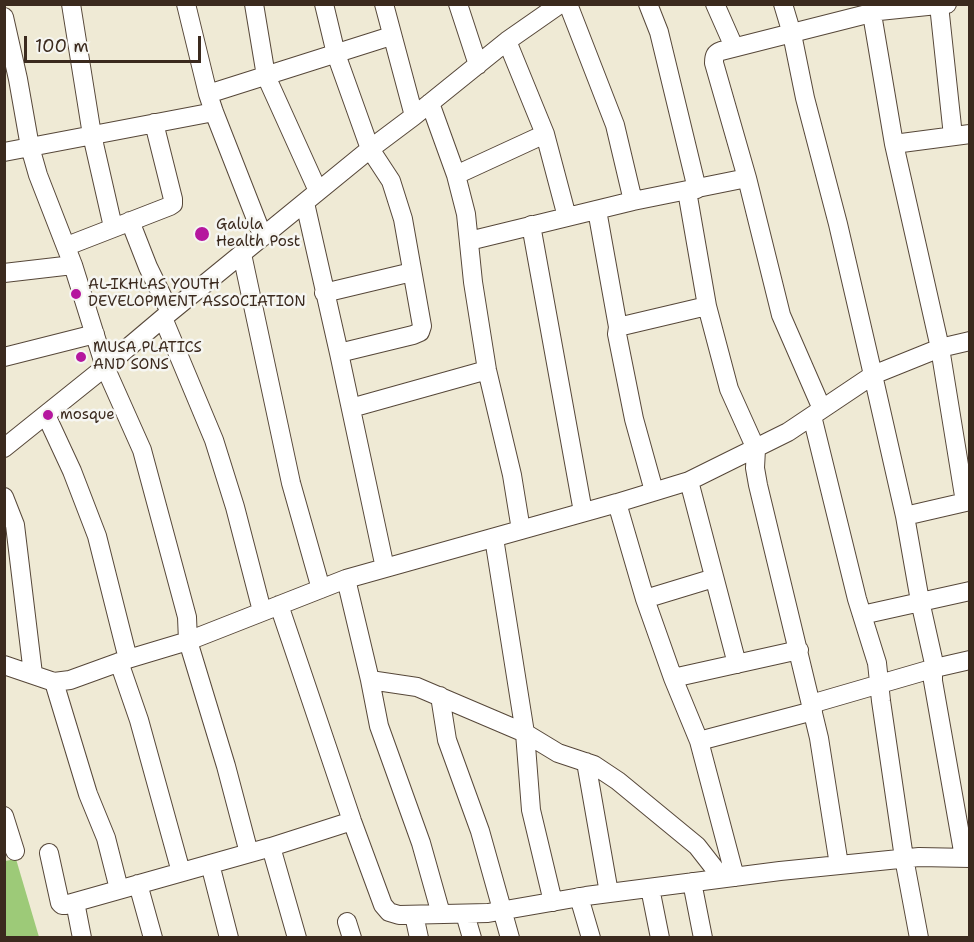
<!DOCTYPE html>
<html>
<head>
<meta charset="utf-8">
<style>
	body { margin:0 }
	#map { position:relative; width:974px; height:942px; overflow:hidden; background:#efead5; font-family:"Shantell Sans",sans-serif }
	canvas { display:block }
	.frame { position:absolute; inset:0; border:6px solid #3b2a1e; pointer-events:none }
	.scale { position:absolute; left:24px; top:36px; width:177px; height:27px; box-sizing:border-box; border:3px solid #3b2a1e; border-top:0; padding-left:8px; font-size:18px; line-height:21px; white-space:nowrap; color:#3b2a1e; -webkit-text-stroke:4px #f6f6f2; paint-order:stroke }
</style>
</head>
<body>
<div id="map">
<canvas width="974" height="942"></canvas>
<div class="frame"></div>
<div class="scale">100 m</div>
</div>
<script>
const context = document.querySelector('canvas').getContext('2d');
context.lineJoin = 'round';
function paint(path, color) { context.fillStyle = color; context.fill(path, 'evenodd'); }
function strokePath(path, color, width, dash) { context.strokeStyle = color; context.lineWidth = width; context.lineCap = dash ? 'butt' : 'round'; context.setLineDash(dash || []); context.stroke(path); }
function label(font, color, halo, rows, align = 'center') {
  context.font = font + ' "Shantell Sans",sans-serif'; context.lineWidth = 5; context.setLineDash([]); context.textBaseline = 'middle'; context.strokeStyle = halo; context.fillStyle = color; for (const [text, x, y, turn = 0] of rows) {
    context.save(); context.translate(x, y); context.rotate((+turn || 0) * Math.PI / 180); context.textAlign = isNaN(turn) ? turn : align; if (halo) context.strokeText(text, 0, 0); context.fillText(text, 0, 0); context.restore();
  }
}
const green = new Path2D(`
	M 16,859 L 39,937 L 5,938 L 5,861 Z`);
const minor = new Path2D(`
	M 71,4 L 92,135 L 113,227
	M 186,4 L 208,94 L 214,112 L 263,237
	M 254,4 L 266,76 L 318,191
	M 324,4 L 336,54 L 370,149 L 391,181 L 403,219 L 422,326 L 420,332 L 413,335 L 339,353
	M 384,4 L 414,116
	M 458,4 L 478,65
	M 568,4 L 615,125 L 633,201
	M 648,4 L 659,32 L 697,189
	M 715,4 L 734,47
	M 783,4 L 792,34 L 805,98 L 838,224 L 873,375 L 905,516 L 920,601 L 935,668 L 933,675 L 933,681 L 964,857
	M 939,5 L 953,136
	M 872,14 L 894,144 L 940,348 L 965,502
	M 4,17 L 18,79 L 30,147 L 38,175 L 73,265 L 105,367 L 142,450 L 187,617 L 188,641 L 226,766 L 249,853
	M 507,41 L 545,134 L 567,217
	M 208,94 L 391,36
	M 430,103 L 456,175 L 466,214 L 473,282 L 487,370 L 512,475 L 521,530
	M 894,144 L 970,134
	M 4,152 L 214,112
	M 456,175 L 545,134
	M 687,191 L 707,306 L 729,389 L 756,449 L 755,468 L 758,485 L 819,738 L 839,865
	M 305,203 L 339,353 L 385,568
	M 597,210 L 618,327 L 617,334 L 634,419 L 654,491
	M 130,221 L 148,267 L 170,312
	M 531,225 L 583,512
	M 469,241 L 633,201 L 747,178
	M 67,246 L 170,206 L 173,204 L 173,199 L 154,123
	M 242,254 L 291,483 L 321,589
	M 4,273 L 73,265
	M 324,293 L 412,272
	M 163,318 L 214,440 L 235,507 L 262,611
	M 618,327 L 707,306
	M 4,357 L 95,334
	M 351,408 L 487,370
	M 822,409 L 781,315 L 747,178 L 714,63 C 714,56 715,53 721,51 L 879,11 L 947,4
	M 46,415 L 72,471 L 97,536 L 128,659
	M 812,416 L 857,599 L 877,663 L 881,701 L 904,858 L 919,938
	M 4,448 L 105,367 L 163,318 L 370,149 L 414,116 L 507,41 L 560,4
	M 689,481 L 737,664
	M 4,497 L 15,525 L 33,674
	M 617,503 L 645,599 L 673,678 L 699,741 L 735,877
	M 905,516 L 970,501
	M 494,538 L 525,733 L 531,810 L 553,902
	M 346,579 L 370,680 L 379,726 L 421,843 L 441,914
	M 645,599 L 714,578
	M 279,605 L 352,821 L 383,905 L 389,912 L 399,915 L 488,913 L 586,896 L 780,871 L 919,857 L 970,858
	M 862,615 L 970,591
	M 119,662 L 139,720 L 181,872
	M 4,665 L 54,682 L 70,680 L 128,659 L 188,641 L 346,579 L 617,503 L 689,481 L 788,432 L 873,375 L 940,348 L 970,341
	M 673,678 L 799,650
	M 370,680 L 417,687 L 525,733 L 558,753 L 594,765 L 618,781 L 697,846 L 722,878
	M 54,682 L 88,794 L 106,838 L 119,889
	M 440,696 L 447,740 L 480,831 L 510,938
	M 811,704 L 935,668 L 970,660
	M 699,741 L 813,711
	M 586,762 L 609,893
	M 4,816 L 15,851
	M 271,847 L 297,938
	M 49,853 L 60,903 L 62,905 L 65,905 L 271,847 L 352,821
	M 210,864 L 229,938
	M 692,882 L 703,938
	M 138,884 L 153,938
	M 650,888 L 660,938
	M 579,897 L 591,938
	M 75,902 L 82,938
	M 465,914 L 472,938
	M 414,915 L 419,938
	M 347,922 L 352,938`);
const markers = [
	[202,234,8,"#b5179e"],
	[76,294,6,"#b5179e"],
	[81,357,6,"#b5179e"],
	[48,415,6,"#b5179e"]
];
const poiNames = [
	["Galula",216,225],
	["Health Post",216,242],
	["AL-IKHLAS YOUTH",88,285],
	["DEVELOPMENT ASSOCIATION",88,302],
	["MUSA PLATICS",93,348],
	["AND SONS",93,365],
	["mosque",60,415]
];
paint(green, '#9dca78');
strokePath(minor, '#564739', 20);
strokePath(minor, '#fff', 18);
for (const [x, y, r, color] of markers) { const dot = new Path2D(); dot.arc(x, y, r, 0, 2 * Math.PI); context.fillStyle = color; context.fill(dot); strokePath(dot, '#f6f6f2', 2); }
label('15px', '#3b2a1e', '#f6f6f2', poiNames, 'left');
</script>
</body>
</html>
